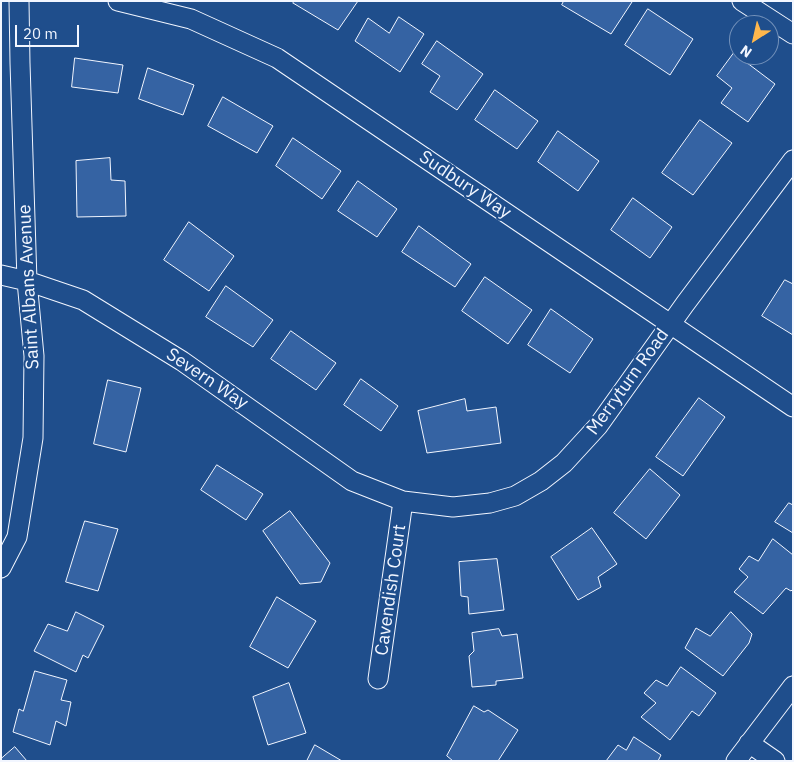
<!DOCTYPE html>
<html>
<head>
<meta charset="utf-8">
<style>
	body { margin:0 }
	#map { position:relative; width:794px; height:762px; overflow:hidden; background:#1f4e8c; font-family:"IBM Plex Sans",sans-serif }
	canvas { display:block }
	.frame { position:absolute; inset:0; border:2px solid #f2f6ff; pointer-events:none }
	.north { position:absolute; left:729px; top:15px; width:50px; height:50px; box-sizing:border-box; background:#1f4e8c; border:1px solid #7391ba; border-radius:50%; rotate:215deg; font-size:14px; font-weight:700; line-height:20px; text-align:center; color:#f2f6ff }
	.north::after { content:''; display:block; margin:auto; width:18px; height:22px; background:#ffb74d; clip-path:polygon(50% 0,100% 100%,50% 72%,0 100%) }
	.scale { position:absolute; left:15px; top:25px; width:64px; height:22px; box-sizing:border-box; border:2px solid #f2f6ff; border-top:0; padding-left:6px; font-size:15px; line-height:18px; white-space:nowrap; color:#f2f6ff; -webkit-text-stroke:4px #1f4e8c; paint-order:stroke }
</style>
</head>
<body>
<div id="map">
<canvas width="794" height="762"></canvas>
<div class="frame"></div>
<div class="north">N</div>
<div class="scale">20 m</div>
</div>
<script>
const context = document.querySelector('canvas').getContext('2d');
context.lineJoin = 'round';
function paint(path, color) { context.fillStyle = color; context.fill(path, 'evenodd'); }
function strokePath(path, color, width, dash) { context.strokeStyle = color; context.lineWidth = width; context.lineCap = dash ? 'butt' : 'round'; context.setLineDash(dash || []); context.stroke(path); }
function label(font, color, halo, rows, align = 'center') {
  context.font = font + ' "IBM Plex Sans",sans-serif'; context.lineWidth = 4; context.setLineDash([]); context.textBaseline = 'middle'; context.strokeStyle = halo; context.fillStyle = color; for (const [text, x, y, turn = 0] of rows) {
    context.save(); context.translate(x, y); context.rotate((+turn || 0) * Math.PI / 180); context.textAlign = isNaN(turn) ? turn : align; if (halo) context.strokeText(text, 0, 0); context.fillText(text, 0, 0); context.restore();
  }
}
const building = new Path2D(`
	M 295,1 L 358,1 L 338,30 L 293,3 Z
	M 564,1 L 631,1 L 632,2 L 611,34 L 562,5 Z
	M 648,9 L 693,39 L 670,75 L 625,45 Z
	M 399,17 L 424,34 L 400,72 L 355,41 L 368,18 L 389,33 Z
	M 437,41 L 483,74 L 457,110 L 430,92 L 440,76 L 422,64 Z
	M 734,53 L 775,84 L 748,122 L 721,103 L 732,88 L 717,76 Z
	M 75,58 L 123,65 L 118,93 L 72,87 Z
	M 148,68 L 194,85 L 183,115 L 139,99 Z
	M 495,90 L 538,121 L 517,149 L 475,120 Z
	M 223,97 L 273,126 L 257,153 L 208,126 Z
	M 700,120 L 732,143 L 693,195 L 662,173 Z
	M 558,131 L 599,161 L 578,191 L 538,162 Z
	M 293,138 L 341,171 L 322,199 L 276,166 Z
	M 110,158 L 111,180 L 125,181 L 126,216 L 77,217 L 76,161 Z
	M 358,181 L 397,209 L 377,237 L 338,211 Z
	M 633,198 L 672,227 L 650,258 L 611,230 Z
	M 189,222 L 234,256 L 209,291 L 164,260 Z
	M 419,226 L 471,264 L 455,287 L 402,252 Z
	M 485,277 L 532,310 L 508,344 L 462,311 Z
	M 785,280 L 793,284 L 793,335 L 762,316 Z
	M 226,286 L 273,320 L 253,347 L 206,317 Z
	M 551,309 L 593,339 L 570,373 L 528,345 Z
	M 291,331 L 336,363 L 316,390 L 271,359 Z
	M 361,379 L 398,406 L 381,431 L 344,405 Z
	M 108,380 L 141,388 L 126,452 L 94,444 Z
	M 699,398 L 725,417 L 683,476 L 656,457 Z
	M 465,399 L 467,411 L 496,407 L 501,443 L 427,453 L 418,411 Z
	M 217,465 L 263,494 L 246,520 L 201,490 Z
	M 650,469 L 680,495 L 646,539 L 614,513 Z
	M 789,503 L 793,505 L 793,533 L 775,522 Z
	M 290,511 L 330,563 L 321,582 L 300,584 L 263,531 Z
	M 85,521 L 118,529 L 98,591 L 66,582 Z
	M 592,528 L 617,564 L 598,577 L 601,587 L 578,600 L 551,557 Z
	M 773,539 L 793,555 L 793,589 L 791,591 L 786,588 L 763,614 L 734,592 L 748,577 L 739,569 L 749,556 L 758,561 Z
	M 497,559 L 504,610 L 469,614 L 468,597 L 461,596 L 459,562 Z
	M 277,597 L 316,621 L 288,668 L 250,647 Z
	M 76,612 L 104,626 L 88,658 L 83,655 L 76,672 L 34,651 L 48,624 L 67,631 Z
	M 731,612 L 752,634 L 749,643 L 723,676 L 685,648 L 696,628 L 710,636 Z
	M 499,629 L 502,636 L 517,634 L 523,678 L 496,681 L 496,685 L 472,687 L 469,656 L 474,651 L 472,633 Z
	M 681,667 L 716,693 L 699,716 L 692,711 L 670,740 L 641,717 L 656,703 L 644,693 L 656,680 L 667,686 Z
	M 35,671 L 67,680 L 61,700 L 71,702 L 66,726 L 56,721 L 50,745 L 13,732 L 19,709 L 23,711 Z
	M 289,683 L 306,733 L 268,745 L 253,697 Z
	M 474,706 L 484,712 L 488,710 L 518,730 L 498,761 L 453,761 L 447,756 Z
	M 634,737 L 661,755 L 658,761 L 606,761 L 618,745 L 626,750 Z
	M 315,745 L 342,761 L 307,761 Z
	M 15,747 L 27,761 L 1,761 L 1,759 Z`);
const street = new Path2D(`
	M 118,1 L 191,19 L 277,58 L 793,407
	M 742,1 L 793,34
	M 1,275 L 27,281 L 83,300 L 182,361 L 352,481 L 403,501 L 453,507 L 490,503 L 515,496 L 541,481 L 564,463 L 598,426 L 685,304 L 793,160
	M 1,568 L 17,537 L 33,438 L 34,356 L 27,281 L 20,63 L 19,1
	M 378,679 L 403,501
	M 749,743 L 775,761
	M 736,761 L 793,686`);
const streetNames = [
	["Sudbury Way",465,185,34],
	["Saint Albans Avenue",29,287,-93],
	["Severn Way",207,379,34],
	["Merryturn Road",628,382,-54],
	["Cavendish Court",391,590,-82]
];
paint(building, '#3563a3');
strokePath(building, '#f2f6ff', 1);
strokePath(street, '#f2f6ff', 21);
strokePath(street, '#1f4e8c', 19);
label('18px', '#f2f6ff', '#1f4e8c', streetNames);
</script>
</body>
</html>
